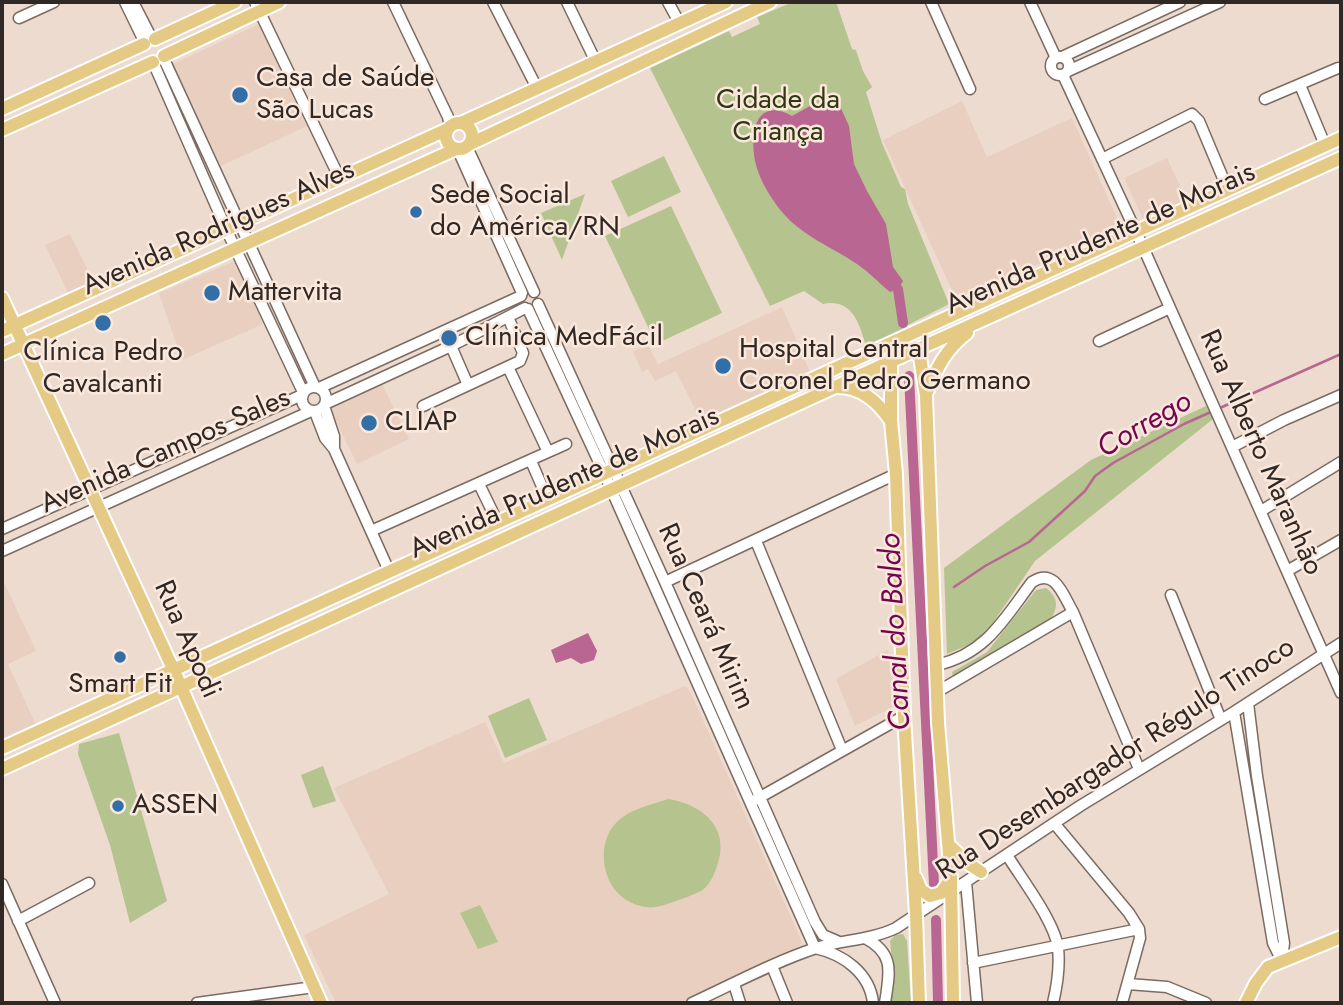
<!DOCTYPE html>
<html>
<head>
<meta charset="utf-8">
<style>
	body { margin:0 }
	#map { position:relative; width:1343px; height:1005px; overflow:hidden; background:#eedbcf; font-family:Jost,sans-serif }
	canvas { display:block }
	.frame { position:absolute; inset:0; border:4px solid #2f2824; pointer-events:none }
</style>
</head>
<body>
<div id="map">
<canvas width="1343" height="1005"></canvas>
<div class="frame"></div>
</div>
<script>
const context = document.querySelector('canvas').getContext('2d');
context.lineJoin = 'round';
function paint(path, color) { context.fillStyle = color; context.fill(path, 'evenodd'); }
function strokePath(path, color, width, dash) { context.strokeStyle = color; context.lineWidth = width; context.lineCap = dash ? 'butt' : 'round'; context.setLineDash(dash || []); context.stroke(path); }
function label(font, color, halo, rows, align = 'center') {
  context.font = font + ' Jost,sans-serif'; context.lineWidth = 5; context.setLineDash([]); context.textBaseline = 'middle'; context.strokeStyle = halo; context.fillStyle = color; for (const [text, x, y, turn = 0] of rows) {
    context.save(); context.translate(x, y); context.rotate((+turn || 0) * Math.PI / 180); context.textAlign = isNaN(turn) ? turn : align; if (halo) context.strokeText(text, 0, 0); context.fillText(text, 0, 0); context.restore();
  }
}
const built = new Path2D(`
	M 259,24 L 307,126 L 221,166 L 173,64 Z
	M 962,101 L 987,157 L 1072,118 L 1122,229 L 956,299 L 883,140 Z
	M 1167,158 L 1187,201 L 1144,221 L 1124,178 Z
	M 70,234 L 93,281 L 68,293 L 45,245 Z
	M 235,261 L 263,324 L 182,360 L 159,293 Z
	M 782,307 L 810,372 L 701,421 L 676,371 L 655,381 L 648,369 L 642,372 L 633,351 L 648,345 L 658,364 Z
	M 381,382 L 409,439 L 357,464 L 329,407 Z
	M 2,578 L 36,651 L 8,664 L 36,725 L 2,740 Z
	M 887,650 L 889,654 L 892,653 L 895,706 L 855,726 L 836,679 Z
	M 685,686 L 690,691 L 802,942 L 798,949 L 679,1003 L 336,1003 L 304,935 L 389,894 L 334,788 L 485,722 L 504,763 Z`);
const green = new Path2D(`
	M 793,2 L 836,2 L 852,49 L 856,50 L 863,71 L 872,87 L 866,92 L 882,143 L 901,187 L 905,189 L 908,204 L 949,304 L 906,326 L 908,331 L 866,347 C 860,324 852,298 823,304 L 804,291 L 770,306 L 650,68 L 729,31 L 732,37 L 760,24 L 757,17 Z
	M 664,156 L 681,192 L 628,217 L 611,181 Z
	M 585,194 L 562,260 L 541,213 Z
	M 671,206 L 722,313 L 656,344 L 605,236 Z
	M 1206,406 L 1213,419 L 1035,561 L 982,639 L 947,654 L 944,568 L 1091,460 Z
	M 1046,588 C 1060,599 1058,609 1048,623 L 953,676 L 952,672 L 987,652 L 1036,590 Z
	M 529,698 L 547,740 L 505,758 L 488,716 Z
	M 119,733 L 167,901 L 130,923 L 110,845 L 78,754 L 79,744 Z
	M 323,766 L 336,801 L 313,808 L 301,775 Z
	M 668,799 C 705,805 732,830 716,869 C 713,877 708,887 701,891 C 693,895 684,898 676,901 C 659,907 647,911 630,902 C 599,887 594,836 623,817 C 635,808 654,804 668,799 Z
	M 480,905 L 498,942 L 478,949 L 460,913 Z
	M 903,934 L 907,941 L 911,1003 L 890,1003 L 894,981 L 890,941 L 895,935 Z`);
const water = new Path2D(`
	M 835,95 L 849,126 L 854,164 L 867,191 L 886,224 L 893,267 L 903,281 L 898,289 L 890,292 C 879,283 869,272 857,264 C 832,247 802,236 782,212 C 772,200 760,181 756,165 C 749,137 754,95 792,116 L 812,105 L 832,100 L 831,96 Z
	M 588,633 L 597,651 L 594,660 L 581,664 L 571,658 L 556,663 L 551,650 Z`);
const stream = new Path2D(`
	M 954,587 L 985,566 L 1029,542 L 1085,491 L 1095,476 L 1113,463 L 1184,424 L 1341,354`);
const canal = new Path2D(`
	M 898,289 L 903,323
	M 909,376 L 934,885
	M 936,920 L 938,1003`);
const minor = new Path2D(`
	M 125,2 L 145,43
	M 133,2 L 152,39
	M 255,2 L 339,177
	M 393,2 L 448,117 L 450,126
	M 493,2 L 537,88
	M 567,2 L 595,60
	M 668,2 L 679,22
	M 931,2 L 970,89
	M 1030,2 L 1056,58
	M 19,18 L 54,2
	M 163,57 L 315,387
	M 1062,57 L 1180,2
	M1051 66a9 9 0 1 1 18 0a9 9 0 1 1-18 0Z
	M 153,62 L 227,231 L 303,392
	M 1068,71 L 1220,2
	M 1063,75 L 1143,247 L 1341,693
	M 1300,85 L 1325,145
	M 1265,99 L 1338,68
	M 467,147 L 534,292
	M 458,150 L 522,293
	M 1102,159 L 1192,114 L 1199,121 L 1228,190
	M 538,304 L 665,582 L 815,922 L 823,935 L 837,941
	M 528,309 L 604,473 L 815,948
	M 1099,341 L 1170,308
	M 451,346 L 468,385
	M 508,367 L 548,452
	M302 399a12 12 0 1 1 24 0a12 12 0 1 1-24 0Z
	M 319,388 L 521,296
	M 325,404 L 451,346 L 525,308
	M 324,406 L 334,436 L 334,449
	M 423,406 L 520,361 L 523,353 L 508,317
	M 315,412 L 325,438 L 334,449 L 389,571
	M 1232,447 L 1284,420 L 1341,395
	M 531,461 L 547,498
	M 479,484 L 497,521
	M 1261,511 L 1341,462
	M 2,529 L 302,395
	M 371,531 L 566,444
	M 756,541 L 842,750
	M 2,551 L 311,411
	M 1287,571 L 1341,540
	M 665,582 L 896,474
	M 1171,595 L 1221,720
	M 937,665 C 986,654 1004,619 1032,582 C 1055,567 1063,595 1073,612 L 1139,769
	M 937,692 L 1073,612
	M 1248,703 L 1257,776 L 1284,943 L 1282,961
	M 1234,712 L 1273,943 L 1282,961
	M 755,800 L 904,716
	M 1054,823 L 1129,913 L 1139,929 L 1140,938 L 1122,1003
	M 1007,855 C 1021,878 1055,922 1058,948 C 1060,966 1057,986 1053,1003
	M 966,882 L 977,1003
	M 2,884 L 55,1003
	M 18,921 L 89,883
	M 865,938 C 896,954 889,974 885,1003
	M 815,948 C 843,954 870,973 873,1003
	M 973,963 L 1139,929
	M 772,966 L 787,1003
	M 734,984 L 740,1003
	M 1128,984 L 1167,987 L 1206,1003
	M 197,1003 L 314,987
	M 692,1003 C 733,984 774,962 816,948 C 842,940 871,940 896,928 L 1080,806 L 1234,712 L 1341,643`);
const major = new Path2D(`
	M 155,39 L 235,2
	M 164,56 L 279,2
	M 2,109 L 144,44
	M446 136a13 13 0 1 1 26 0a13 13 0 1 1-26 0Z
	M 461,123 L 726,2
	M 2,130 L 153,62
	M 470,144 L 770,2
	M 2,298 L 174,671 L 321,1003
	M 2,331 L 448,129
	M 909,349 L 920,357 L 926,396 L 938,723 L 951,878 L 953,1003
	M 2,354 L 456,149
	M 893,358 L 891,362 L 891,421 L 896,474 L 904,716 L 916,915 L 919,1003
	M 837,387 C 861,387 877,401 891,421
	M 927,392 C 937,367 946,349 967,333
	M 2,748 L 1341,138
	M 2,769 L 883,365 L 1341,158
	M 949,845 L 969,864 L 981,872
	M 916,878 L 921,890 L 930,896 L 941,893 L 950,880
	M 1246,1003 L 1256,983 L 1268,967 L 1341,937`);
const markers = [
	[240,95,9,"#316fa6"],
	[416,212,7,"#316fa6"],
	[212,293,9,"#316fa6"],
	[103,323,9,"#316fa6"],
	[449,338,9,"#316fa6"],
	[723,366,9,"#316fa6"],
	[369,423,9,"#316fa6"],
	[120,657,7,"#316fa6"],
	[118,806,7,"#316fa6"]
];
const poiNames = [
	["Casa de Saúde",256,79],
	["São Lucas",256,111],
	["Sede Social",430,196],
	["do América/RN",430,228],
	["Mattervita",228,293],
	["Clínica MedFácil",465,338],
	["Hospital Central",739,350],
	["Coronel Pedro Germano",739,382],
	["Clínica Pedro",103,353,"center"],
	["Cavalcanti",103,385,"center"],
	["CLIAP",385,423],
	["Smart Fit",120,685,"center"],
	["ASSEN",132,806]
];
const parkNames = [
	["Cidade da",778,101],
	["Criança",778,133]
];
const streetNames = [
	["Avenida Rodrigues Alves",219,229,-24],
	["Avenida Prudente de Morais",1101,240,-24],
	["Avenida Campos Sales",166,452,-24],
	["Rua Alberto Maranhão",1260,453,66],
	["Avenida Prudente de Morais",565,484,-24],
	["Rua Ceará Mirim",705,617,66],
	["Rua Apodi",186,640,66],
	["Rua Desembargador Régulo Tinoco",1116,760,-33]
];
const waterNames = [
	["Corrego",1145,426,-30],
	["Canal do Baldo",897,632,-93]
];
paint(built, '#e8cfbf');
paint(green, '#b5c38e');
paint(water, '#b96693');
strokePath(stream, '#b96693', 2.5);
strokePath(canal, '#b96693', 10);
strokePath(minor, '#7b6b61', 13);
strokePath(major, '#fff', 16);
strokePath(minor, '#fff', 10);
strokePath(major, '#e4ca85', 12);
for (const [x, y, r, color] of markers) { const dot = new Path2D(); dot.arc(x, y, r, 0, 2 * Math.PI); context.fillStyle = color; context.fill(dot); strokePath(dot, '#fbe8dc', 2.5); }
label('28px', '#2f2824', '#fbe8dc', poiNames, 'left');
label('28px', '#303812', '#fbe8dc', parkNames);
label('28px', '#2f2824', '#fbe8dc', streetNames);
label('italic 30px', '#72054d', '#fbe8dc', waterNames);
</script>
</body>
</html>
